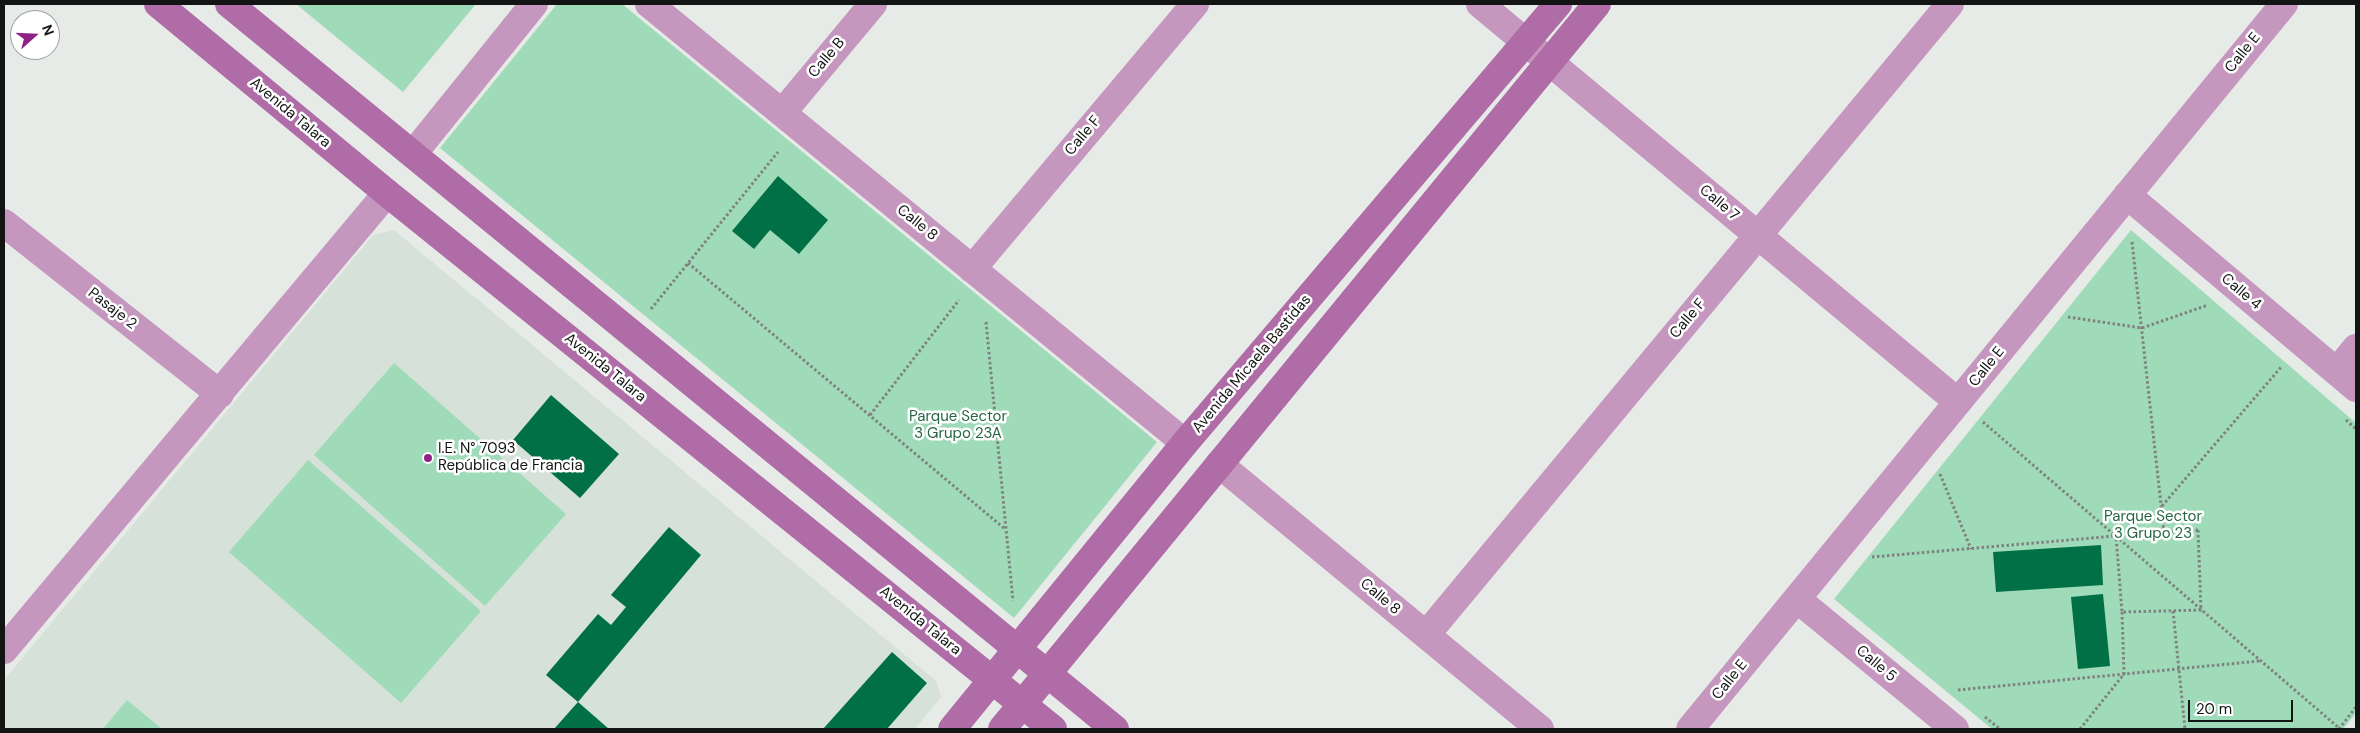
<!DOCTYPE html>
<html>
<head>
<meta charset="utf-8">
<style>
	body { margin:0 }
	#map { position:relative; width:2360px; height:733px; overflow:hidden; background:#e7ebe8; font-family:"DM Sans",sans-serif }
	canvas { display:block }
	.frame { position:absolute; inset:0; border:5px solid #131514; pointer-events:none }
	.north { position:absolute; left:10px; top:10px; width:50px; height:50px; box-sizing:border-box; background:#fff; border:1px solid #a1a1a1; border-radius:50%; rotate:70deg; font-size:14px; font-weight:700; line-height:20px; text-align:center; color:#131514 }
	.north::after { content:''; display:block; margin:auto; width:18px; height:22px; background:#8f2286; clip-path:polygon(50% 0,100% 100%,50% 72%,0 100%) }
	.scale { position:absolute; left:2188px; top:700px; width:105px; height:22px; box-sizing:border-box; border:2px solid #131514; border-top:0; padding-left:6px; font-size:15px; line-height:18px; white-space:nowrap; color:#131514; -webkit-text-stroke:4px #fff; paint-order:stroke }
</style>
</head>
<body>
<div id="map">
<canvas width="2360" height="733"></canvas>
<div class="frame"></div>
<div class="north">N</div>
<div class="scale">20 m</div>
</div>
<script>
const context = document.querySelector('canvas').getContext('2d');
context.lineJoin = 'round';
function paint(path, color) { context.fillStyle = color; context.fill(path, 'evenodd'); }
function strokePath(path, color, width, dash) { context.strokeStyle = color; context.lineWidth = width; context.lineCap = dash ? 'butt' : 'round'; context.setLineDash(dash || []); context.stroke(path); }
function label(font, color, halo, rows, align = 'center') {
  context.font = font + ' "DM Sans",sans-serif'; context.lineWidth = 5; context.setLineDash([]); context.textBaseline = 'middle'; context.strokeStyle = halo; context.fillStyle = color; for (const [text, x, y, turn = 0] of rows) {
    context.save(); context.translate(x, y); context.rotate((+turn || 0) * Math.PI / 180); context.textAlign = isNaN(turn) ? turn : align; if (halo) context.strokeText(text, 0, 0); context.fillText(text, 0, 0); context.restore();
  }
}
const built = new Path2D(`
	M 394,230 L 936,681 L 941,697 L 915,729 L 4,729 L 4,680 L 373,235 Z`);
const green = new Path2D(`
	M 296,4 L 476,4 L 403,92 Z
	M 557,4 L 622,4 L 1157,442 L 1014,618 L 440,148 Z
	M 2131,230 L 2356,423 L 2356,713 L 2343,729 L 1992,729 L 1834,599 Z
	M 394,363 L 566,514 L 485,606 L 314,455 Z
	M 308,460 L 481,611 L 401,703 L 229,552 Z
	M 127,700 L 162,729 L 103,729 Z`);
const building = new Path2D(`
	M 778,176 L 828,220 L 799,254 L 770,230 L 754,249 L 732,231 Z
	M 551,395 L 619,454 L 580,498 L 513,440 Z
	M 669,527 L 701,555 L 578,702 L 546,675 L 598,614 L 611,625 L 626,607 L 611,595 Z
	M 2101,545 L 2103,585 L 1996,592 L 1993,552 Z
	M 2103,594 L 2110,666 L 2078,669 L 2071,597 Z
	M 892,652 L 927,683 L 887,729 L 823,729 Z
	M 578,702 L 609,729 L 554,729 Z`);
const path = new Path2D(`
	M 2132,242 L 2164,532
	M 688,263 L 1005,529
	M 651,309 L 778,152
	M 2068,317 L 2142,328 L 2208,305
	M 986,322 L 1013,601
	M 870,415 L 959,300
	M 2346,420 L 2356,429
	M 1983,422 L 2339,728
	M 1940,474 L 1971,549
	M 2162,506 L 2282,366
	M 2198,530 L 2201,610 L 2122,612 L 2116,536 Z
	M 1872,557 L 2115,536
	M 2173,611 L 2185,729
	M 1958,690 L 2260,661
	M 1985,717 L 2000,729
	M 2080,729 L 2124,674 L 2122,612
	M 2339,729 L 2356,707`);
const street = new Path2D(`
	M 649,4 L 1185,443
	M 1480,4 L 1958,402
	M 782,113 L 873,4
	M 413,154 L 534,4
	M 2127,195 L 2356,388
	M 4,223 L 220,394
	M 972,269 L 1195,4
	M 2337,371 L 2356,348
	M 1219,464 L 1540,729
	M 1797,599 L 1955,729
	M 1426,635 L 1950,4
	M 4,650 L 387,193
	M 1690,729 L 2284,4`);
const secondary = new Path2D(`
	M 158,4 L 387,193 L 1053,729
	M 229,4 L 1115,729
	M 952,729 L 1185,443 L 1558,4
	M 1002,729 L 1597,4`);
const markers = [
	[428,458,5,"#8f2286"]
];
const streetNames = [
	["Calle E",2243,53,-51],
	["Calle B",827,58,-50],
	["Avenida Talara",290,113,40],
	["Calle F",1083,136,-50],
	["Calle 7",1719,203,40],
	["Calle 8",917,223,39],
	["Calle 4",2241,292,40],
	["Pasaje 2",112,309,38],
	["Calle F",1688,319,-50],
	["Avenida Micaela Bastidas",1252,364,-50],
	["Calle E",1987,367,-51],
	["Avenida Talara",605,368,39],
	["Calle 8",1380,597,40],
	["Avenida Talara",920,621,39],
	["Calle 5",1876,664,40],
	["Calle E",1730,680,-51]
];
const parkNames = [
	["Parque Sector",958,417],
	["3 Grupo 23A",958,434],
	["Parque Sector",2153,517],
	["3 Grupo 23",2153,534]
];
const poiNames = [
	["I.E. N° 7093",438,449],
	["República de Francia",438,466]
];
paint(built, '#d5e1d9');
paint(green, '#9fdbb8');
paint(building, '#017046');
strokePath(path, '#7f8280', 3, [2.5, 2.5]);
strokePath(street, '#c596be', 28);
strokePath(secondary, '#b06ca7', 28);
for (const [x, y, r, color] of markers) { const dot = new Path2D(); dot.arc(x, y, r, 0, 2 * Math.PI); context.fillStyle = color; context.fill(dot); strokePath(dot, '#fff', 2); }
label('15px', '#131514', '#fff', streetNames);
label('15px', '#256545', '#fff', parkNames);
label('15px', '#131514', '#fff', poiNames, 'left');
</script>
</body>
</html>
